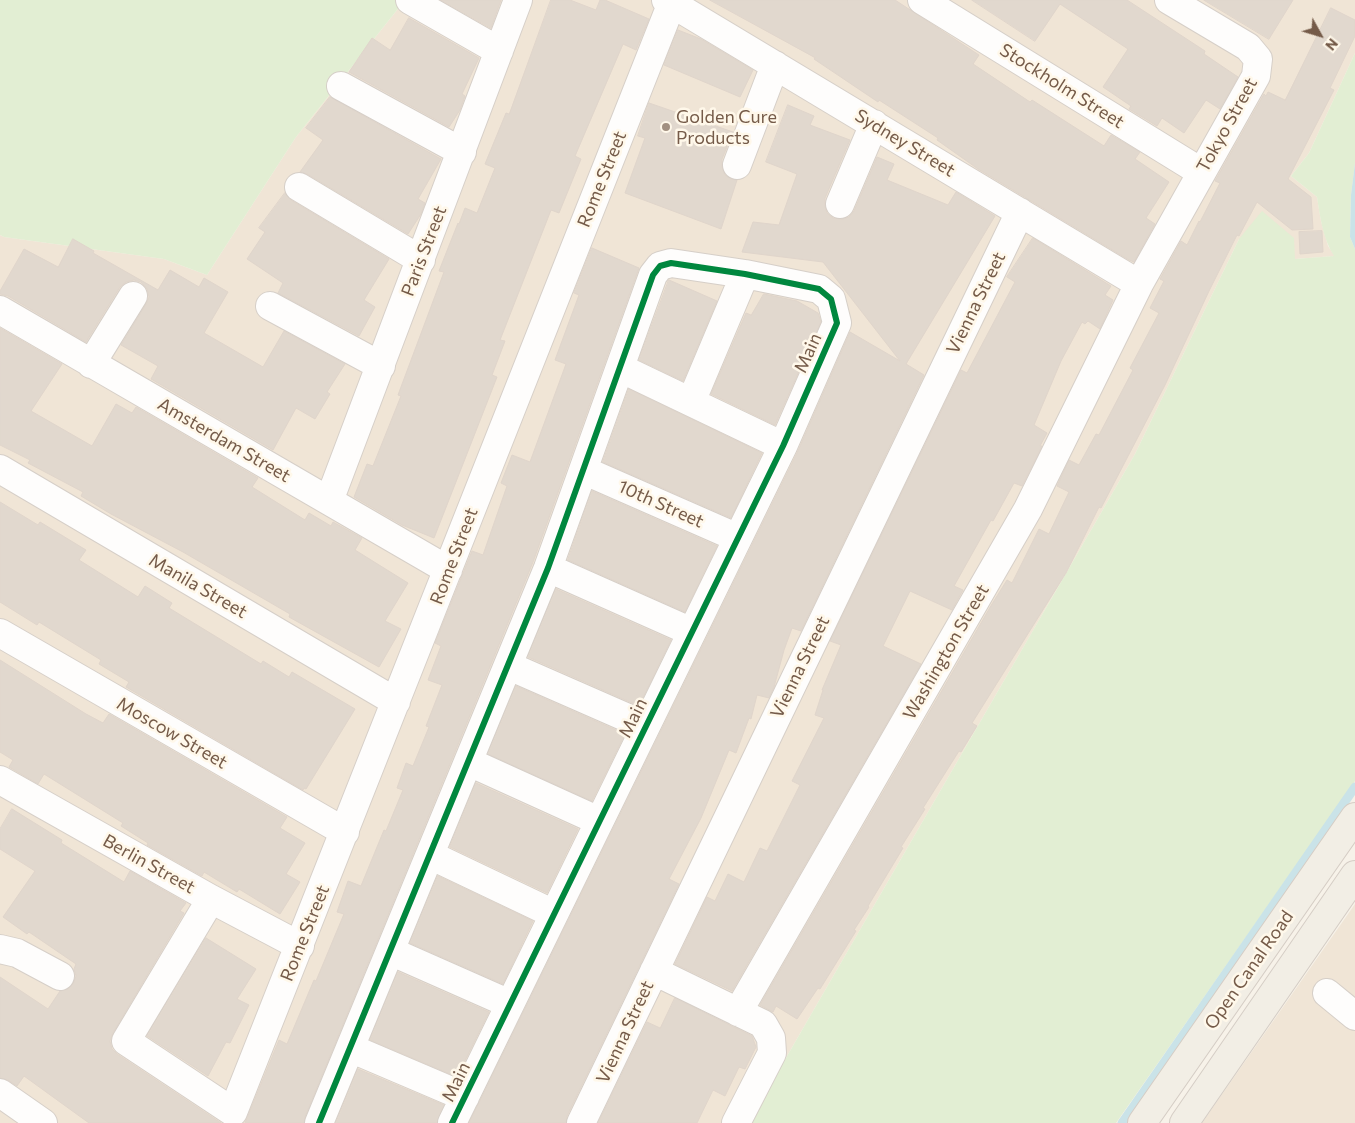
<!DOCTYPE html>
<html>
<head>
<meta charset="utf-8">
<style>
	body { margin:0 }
	#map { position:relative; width:1355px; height:1123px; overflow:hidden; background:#f7f2e9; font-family:Commissioner,sans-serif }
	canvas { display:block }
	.north { position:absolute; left:1295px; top:10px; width:50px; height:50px; -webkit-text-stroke:4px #fff8ea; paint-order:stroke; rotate:129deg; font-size:14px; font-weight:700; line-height:20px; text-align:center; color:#755b49 }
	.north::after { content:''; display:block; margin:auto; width:18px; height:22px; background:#755b49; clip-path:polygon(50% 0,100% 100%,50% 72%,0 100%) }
</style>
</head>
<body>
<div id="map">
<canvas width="1355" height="1123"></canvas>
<div class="north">N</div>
</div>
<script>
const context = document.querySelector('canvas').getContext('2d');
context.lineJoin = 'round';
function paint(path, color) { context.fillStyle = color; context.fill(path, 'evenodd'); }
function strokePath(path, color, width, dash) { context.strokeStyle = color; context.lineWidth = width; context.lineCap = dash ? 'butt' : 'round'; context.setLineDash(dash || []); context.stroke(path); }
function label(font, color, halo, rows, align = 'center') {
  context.font = font + ' Commissioner,sans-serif'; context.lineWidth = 5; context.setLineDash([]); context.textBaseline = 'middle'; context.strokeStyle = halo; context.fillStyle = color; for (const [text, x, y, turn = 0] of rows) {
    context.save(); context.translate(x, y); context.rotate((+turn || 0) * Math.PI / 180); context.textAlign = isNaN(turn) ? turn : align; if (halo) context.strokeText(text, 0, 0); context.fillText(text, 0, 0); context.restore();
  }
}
const residential = new Path2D(`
	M 405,0 L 1355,0 L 1355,53 L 1309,153 L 1291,176 L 1317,197 L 1321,221 L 1328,246 L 1335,256 L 1295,259 L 1239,239 L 1135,454 L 772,1082 L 751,1123 L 0,1123 L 0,235 L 4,237 L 164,259 L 207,275 L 296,137 Z
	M 1355,904 L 1355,1123 L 1202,1123 Z`);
const green = new Path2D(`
	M 0,0 L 405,0 L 296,137 L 207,275 L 164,259 L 4,237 L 0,235 Z
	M 1355,53 L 1355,163 L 1351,195 L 1350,237 L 1355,249 L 1355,781 L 1116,1123 L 751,1123 L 772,1082 L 1135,454 L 1239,239 L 1262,211 L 1294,238 L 1295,259 L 1334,256 C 1323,239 1320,217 1317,197 L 1291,176 L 1309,153 Z`);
const water = new Path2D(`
	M 1355,163 L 1355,249 L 1350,237 L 1351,195 Z`);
const stream = new Path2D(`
	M 1122,1123 L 1355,787`);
const building = new Path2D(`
	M 441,0 L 501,0 L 491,28 Z
	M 551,0 L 570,0 L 596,10 L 600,0 L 605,0 L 649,19 L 636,50 L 623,44 L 575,156 L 581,159 L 559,213 L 551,210 L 542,233 L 500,340 L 505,341 L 492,375 L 497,377 L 434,538 L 402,525 L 354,497 L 367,464 L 373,466 L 401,396 L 398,395 L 444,272 L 439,271 L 458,223 L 459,224 L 465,208 L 477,213 L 495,168 L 485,164 L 506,113 L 509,114 Z
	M 710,0 L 895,0 L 979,55 L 973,64 L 1030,102 L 1032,100 L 1104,146 L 1111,135 L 1140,152 L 1135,159 L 1169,182 L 1146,218 L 1155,224 L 1134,262 L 1129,260 L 978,169 L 937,140 L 938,138 L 879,100 L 878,102 L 814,59 L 815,58 Z
	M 972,0 L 1127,0 L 1205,51 L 1204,54 L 1238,77 L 1220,109 L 1206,100 L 1184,133 L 1162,118 L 1157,126 L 1129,109 L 1131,106 L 1103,87 L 1128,49 L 1060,4 L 1035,41 Z
	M 1204,0 L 1293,0 L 1269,39 Z
	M 1331,8 L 1355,20 L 1355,36 L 1330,88 L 1334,90 L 1288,179 L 1311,197 L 1313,229 L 1292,230 L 1257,202 L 1239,236 L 1237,235 L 1209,291 L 1165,385 L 1101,508 L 1099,507 L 1066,573 L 972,723 L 977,726 L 961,752 L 959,751 L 923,808 L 925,809 L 901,847 L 903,848 L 868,906 L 869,907 L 854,930 L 856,931 L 820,989 L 818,988 L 797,1019 L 776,1006 L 773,1012 L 760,1005 L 992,604 L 1007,580 L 1012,583 L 1039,529 L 1049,534 L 1069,492 L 1057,486 L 1069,460 L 1079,465 L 1096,434 L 1099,435 L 1133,370 L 1130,368 L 1159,313 L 1150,308 L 1164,281 L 1160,279 L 1181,241 L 1187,245 L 1199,221 L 1200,222 L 1220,183 L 1215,181 L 1264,94 L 1266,96 L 1268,92 L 1285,100 Z
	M 409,18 L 479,58 L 462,94 L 465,96 L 460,110 L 449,127 L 349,72 L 372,38 L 390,50 Z
	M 678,30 L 701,39 L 753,70 L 740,97 L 664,65 Z
	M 330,97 L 441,159 L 418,199 L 425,203 L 421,214 L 408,234 L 307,174 L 300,172 L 323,140 L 306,128 Z
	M 649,103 L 733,132 L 722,159 L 722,167 L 725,175 L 731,179 L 737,180 L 721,229 L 625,193 L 645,138 L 638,136 Z
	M 788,105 L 814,116 L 810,125 L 850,140 L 825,198 L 825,206 L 827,213 L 833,218 L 842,219 L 849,217 L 854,211 L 877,157 L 894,164 L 887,180 L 948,205 L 956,192 L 995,216 L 906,364 L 924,375 L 801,631 L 792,628 L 784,650 L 774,687 L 769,698 L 757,695 L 751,719 L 749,718 L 736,753 L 729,750 L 701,818 L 669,879 L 679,884 L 567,1116 L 566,1123 L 469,1123 L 797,453 L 850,332 L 900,361 L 823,262 L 742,252 L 753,222 L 779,225 L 797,174 L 766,162 Z
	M 285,193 L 291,200 L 389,259 L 364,300 L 375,307 L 359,336 L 278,293 L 283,283 L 247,259 L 265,232 L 259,228 Z
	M 1322,231 L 1323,252 L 1300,254 L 1299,232 Z
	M 1033,238 L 1111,286 L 1105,295 L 1113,300 L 1100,329 L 1088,321 L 1085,324 L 1082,322 L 1061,361 L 1034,425 L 1047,433 L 1040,446 L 1042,446 L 1022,486 L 1014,483 L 993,521 L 991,520 L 954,586 L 963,590 L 952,610 L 910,591 L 883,646 L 921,664 L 732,991 L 675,964 L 707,897 L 715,901 L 728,874 L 744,882 L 760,848 L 767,851 L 800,785 L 792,781 L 824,718 L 815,715 L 823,690 L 822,690 L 841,645 L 830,641 L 961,370 L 967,373 L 1015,282 L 1007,277 Z
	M 73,239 L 94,251 L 93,253 L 158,290 L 170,270 L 199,287 L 204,278 L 228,292 L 204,333 L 263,367 L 284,331 L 345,364 L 327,392 L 330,394 L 315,419 L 296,408 L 273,450 L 151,379 L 158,366 L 121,345 L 146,304 L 149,297 L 147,289 L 141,282 L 134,280 L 126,282 L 120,287 L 86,342 L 8,296 L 0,294 L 0,291 L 24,249 L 58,267 Z
	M 592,248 L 639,268 L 533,562 L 305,1117 L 304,1123 L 245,1123 L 279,1040 L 287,1044 L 314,980 L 316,981 L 344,914 L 337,912 L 348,881 L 361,886 L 384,830 L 386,831 L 403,790 L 397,788 L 406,763 L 413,766 L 429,727 L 426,726 L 442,685 L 428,680 L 441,646 L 435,643 L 472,551 L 483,555 L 507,486 L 501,483 L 512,455 L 530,462 L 566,364 L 555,360 L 579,295 L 574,293 Z
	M 669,280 L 717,301 L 683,381 L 639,360 Z
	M 764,294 L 797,301 L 818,313 L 821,322 L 775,425 L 711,394 L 746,313 L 751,315 Z
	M 0,328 L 62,364 L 31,411 L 92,446 L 116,404 L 132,413 L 136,407 L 258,478 L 252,487 L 305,520 L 309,513 L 331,526 L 333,522 L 362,538 L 355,550 L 408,583 L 385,621 L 401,629 L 379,667 L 289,617 L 290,614 L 183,552 L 111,514 L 81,496 L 83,492 L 28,463 L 30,460 L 0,445 Z
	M 629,389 L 762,453 L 731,518 L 603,462 Z
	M 592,491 L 717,546 L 685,612 L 568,560 Z
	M 0,502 L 38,525 L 40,522 L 86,550 L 79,560 L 138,597 L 145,586 L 172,603 L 169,608 L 261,664 L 263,661 L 289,677 L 292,672 L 355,709 L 306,789 L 304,788 L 303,790 L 126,687 L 129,682 L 99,664 L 101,660 L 39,622 L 37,625 L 0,602 Z
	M 556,589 L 671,640 L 639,706 L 528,657 Z
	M 0,660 L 86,714 L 103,723 L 109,714 L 287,817 L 280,828 L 305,843 L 286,874 L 300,882 L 280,914 L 239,889 L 237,892 L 204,872 L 202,876 L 147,845 L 148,843 L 121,826 L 123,823 L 44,774 L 38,784 L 9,767 L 13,760 L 0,752 Z
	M 516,686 L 625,734 L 592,801 L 488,754 Z
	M 476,783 L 578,829 L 547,893 L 450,847 Z
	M 12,809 L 62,840 L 61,843 L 124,882 L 130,871 L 186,903 L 180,911 L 184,913 L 113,1033 L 110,1041 L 112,1049 L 117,1054 L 221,1123 L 89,1123 L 24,1076 L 17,1086 L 8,1080 L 0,1078 L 0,977 L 48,1009 L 60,991 L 68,989 L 73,984 L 76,976 L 74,969 L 76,964 L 29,932 L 27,934 L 3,917 L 35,871 L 0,849 L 0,829 Z
	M 438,876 L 533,921 L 503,984 L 410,943 Z
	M 206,938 L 256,969 L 237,999 L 249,1005 L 230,1043 L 226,1042 L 208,1076 L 147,1036 Z
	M 398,972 L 489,1012 L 457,1077 L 370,1040 Z
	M 675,998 L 752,1036 L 756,1047 L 745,1069 L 739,1067 L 725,1096 L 713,1090 L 697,1123 L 598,1123 L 647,1022 L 660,1028 Z
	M 358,1069 L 444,1105 L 437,1123 L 336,1123 Z`);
const minor = new Path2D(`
	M 410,0 L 499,51
	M 666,0 L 1139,284
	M 922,0 L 1201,172
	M 341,86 L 462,152
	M 737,165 L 775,65
	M 299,187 L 421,260
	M 840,204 L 874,124
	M 270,306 L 381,366
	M 0,310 L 448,570
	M 91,364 L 133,296
	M 620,368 L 783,446
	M 691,402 L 745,274
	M 0,469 L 396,702
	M 583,470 L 738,538
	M 329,501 L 518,0
	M 548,568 L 692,632
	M 0,633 L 345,832
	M 509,666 L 646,726
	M 469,762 L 599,821
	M 0,780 L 211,899 L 300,946
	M 430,855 L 554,914
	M 211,899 L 126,1041 L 233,1112 L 673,0
	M 0,949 L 17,953 L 60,976
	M 390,951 L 510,1004
	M 654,971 L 763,1024 L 771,1038 L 772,1053 L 736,1123
	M 1327,993 L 1355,1016
	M 738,1012 L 1028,509 L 1139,284 L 1256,76 L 1258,59 L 1248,47 L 1169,0
	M 350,1048 L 465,1097
	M 0,1093 L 43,1123
	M 319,1123 L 548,568 L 653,275 L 660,266 L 671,263 L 745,274 L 819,289 L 831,299 L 837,323 L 783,446 L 452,1123
	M 581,1123 L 1020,212`);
const major = new Path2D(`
	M 1142,1123 L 1355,817
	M 1184,1123 L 1355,875`);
const cycleway = new Path2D(`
	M 319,1123 L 548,568 L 653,275 L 660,266 L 671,263 L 745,274 L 819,289 L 831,299 L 837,323 L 783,446 L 452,1123`);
const markers = [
	[666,127,5,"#a29081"]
];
const streetNames = [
	["Stockholm Street",1062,86,32],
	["Tokyo Street",1227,125,-61],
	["Sydney Street",905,143,31],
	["Rome Street",602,179,-68],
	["Paris Street",424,251,-69],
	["Vienna Street",976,303,-64],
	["Main",808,353,-66],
	["Amsterdam Street",224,440,30],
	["10th Street",661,504,24],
	["Rome Street",454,556,-69],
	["Manila Street",198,586,30],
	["Washington Street",946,652,-60],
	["Vienna Street",800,667,-64],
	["Main",633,718,-64],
	["Moscow Street",172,733,30],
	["Berlin Street",149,864,29],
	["Rome Street",305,933,-68],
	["Open Canal Road",1249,970,-55],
	["Vienna Street",625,1032,-65],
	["Main",456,1082,-64]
];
const poiNames = [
	["Golden Cure",676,117],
	["Products",676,138]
];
paint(residential, '#f0e5d6');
paint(green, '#e2eed3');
paint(water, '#cae3e8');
strokePath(stream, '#cae3e8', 9);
paint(building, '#e1d8ce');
strokePath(building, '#e0d5cb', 1);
strokePath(minor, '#d6cfc8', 30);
strokePath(major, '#d5cdc5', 30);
strokePath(minor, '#fefdfc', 28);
strokePath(major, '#f2eee5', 28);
strokePath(cycleway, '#00873e', 6);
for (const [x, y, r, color] of markers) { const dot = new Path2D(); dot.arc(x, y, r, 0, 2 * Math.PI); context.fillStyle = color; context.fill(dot); strokePath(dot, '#fff8ea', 2); }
label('18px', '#755b49', '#fff8ea', streetNames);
label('18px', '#755b49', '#fff8ea', poiNames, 'left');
</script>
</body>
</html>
